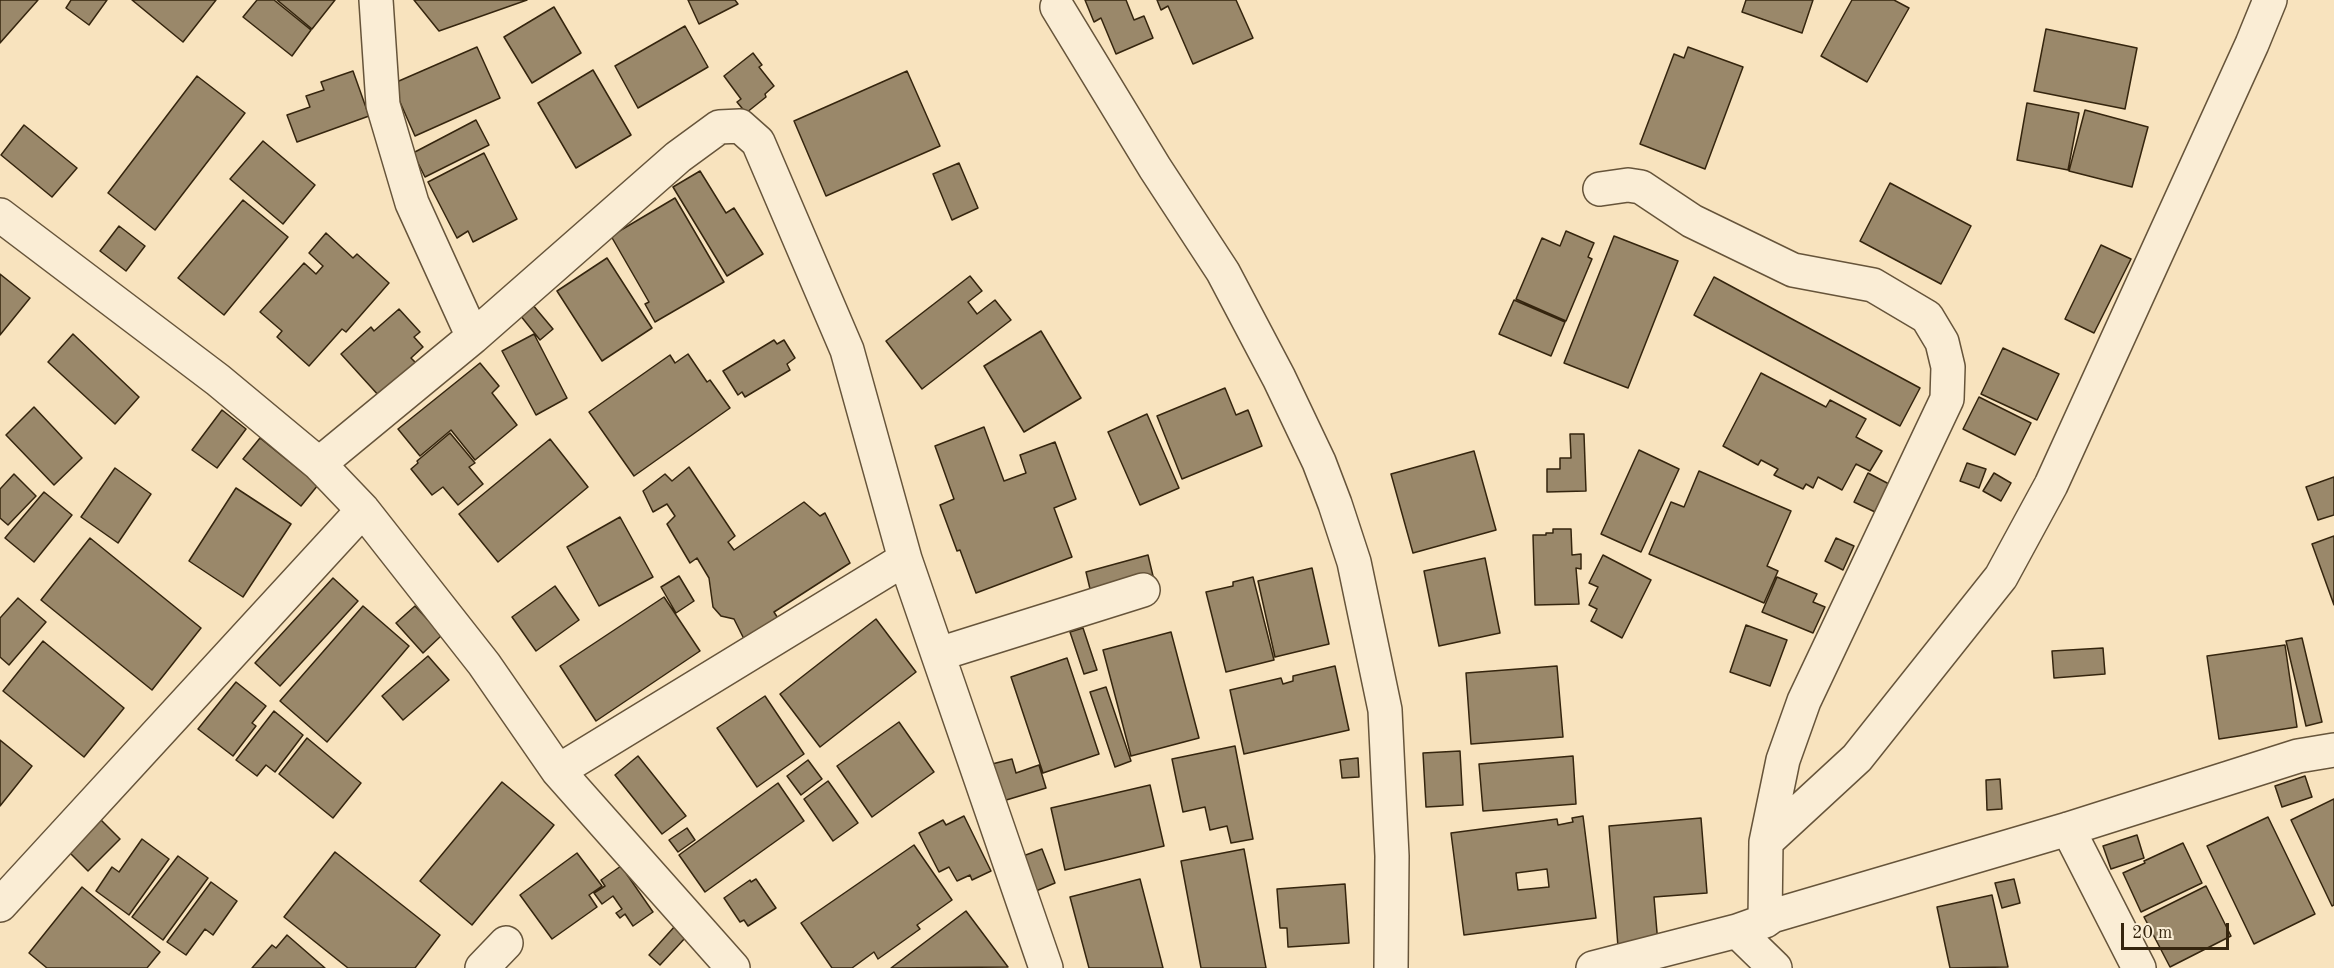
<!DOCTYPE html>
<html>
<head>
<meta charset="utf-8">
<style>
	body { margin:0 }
	#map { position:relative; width:2334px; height:968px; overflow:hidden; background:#f8e3be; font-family:"Old Standard TT",serif }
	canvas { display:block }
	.scale { position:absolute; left:2121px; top:923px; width:108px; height:27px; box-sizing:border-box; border:3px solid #35250e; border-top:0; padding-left:8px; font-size:18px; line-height:21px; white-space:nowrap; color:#35250e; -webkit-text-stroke:4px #faedd5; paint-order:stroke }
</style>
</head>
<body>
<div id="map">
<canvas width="2334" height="968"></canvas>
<div class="scale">20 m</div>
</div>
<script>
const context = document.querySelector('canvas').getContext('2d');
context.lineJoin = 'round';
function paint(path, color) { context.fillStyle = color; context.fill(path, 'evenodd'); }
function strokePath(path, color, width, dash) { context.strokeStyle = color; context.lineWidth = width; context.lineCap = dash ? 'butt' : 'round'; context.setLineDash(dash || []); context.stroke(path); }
const building = new Path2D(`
	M 0,0 L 38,0 L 0,43 Z
	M 71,0 L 107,0 L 89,25 L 66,8 Z
	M 132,0 L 216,0 L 183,42 Z
	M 257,0 L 274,0 L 311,30 L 292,56 L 243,17 Z
	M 277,0 L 335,0 L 312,29 Z
	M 414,0 L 527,0 L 439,31 Z
	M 688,0 L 735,0 L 738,4 L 699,24 Z
	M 1085,0 L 1126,0 L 1134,20 L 1144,16 L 1153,38 L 1116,54 L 1101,18 L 1094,22 Z
	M 1157,0 L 1236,0 L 1253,38 L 1193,64 L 1168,6 L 1161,10 Z
	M 1746,0 L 1813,0 L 1802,33 L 1742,12 Z
	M 1852,0 L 1894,0 L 1909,8 L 1867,82 L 1821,56 Z
	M 554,7 L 581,53 L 532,83 L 504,37 Z
	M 685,26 L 708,67 L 638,108 L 615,66 Z
	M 2046,29 L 2137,48 L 2125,109 L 2034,91 Z
	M 477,47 L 500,98 L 415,136 L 392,84 Z
	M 1688,47 L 1743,67 L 1705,169 L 1640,144 L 1674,54 L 1684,58 Z
	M 753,53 L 762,65 L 759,67 L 774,86 L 765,94 L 766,97 L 746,113 L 737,102 L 741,99 L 724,76 Z
	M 593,70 L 631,135 L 576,168 L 538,103 Z
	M 353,71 L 369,116 L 297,142 L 287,115 L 310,107 L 306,96 L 324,90 L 321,82 Z
	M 907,71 L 940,146 L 826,196 L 794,121 Z
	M 197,76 L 245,113 L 155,230 L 108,193 Z
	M 2027,103 L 2079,113 L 2068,170 L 2017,160 Z
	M 2085,110 L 2148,127 L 2132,187 L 2069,171 Z
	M 476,120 L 489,145 L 425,177 L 413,153 Z
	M 24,125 L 77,168 L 52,197 L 1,155 Z
	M 263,141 L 315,185 L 283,224 L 230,179 Z
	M 484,153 L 517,219 L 473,242 L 468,231 L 457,238 L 428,182 Z
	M 959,163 L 978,208 L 952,220 L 933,174 Z
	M 700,171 L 726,213 L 734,208 L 763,254 L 727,276 L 673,187 Z
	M 1890,183 L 1971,226 L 1941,284 L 1860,241 Z
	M 675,198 L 724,282 L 655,322 L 645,304 L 649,302 L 611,236 Z
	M 243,200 L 288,237 L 224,315 L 178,278 Z
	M 119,226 L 145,246 L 126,271 L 100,251 Z
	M 1566,231 L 1594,243 L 1588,257 L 1592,259 L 1566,321 L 1516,299 L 1542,238 L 1560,246 Z
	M 326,233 L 353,258 L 357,254 L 389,283 L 346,332 L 342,329 L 309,366 L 277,337 L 282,331 L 260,312 L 304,263 L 316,274 L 323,266 L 309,253 Z
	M 1614,236 L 1678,261 L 1628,388 L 1564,363 Z
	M 2101,245 L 2131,259 L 2094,333 L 2065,319 Z
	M 607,258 L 652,328 L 602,361 L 557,291 Z
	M 0,274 L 30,298 L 0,335 Z
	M 970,276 L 982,291 L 968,302 L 977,314 L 995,300 L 1011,320 L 922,389 L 886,341 Z
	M 1714,277 L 1920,388 L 1900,426 L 1694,315 Z
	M 1514,300 L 1565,322 L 1551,356 L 1499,334 Z
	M 532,304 L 553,329 L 540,340 L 520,315 Z
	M 399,309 L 420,332 L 414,337 L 423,347 L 411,358 L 416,363 L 380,397 L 341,354 L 371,327 L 374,331 Z
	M 1041,331 L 1081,398 L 1024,432 L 984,366 Z
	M 73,334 L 139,397 L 115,424 L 48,362 Z
	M 534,334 L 567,398 L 536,415 L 502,351 Z
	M 774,340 L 777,344 L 784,340 L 795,358 L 787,364 L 790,370 L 745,397 L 742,392 L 738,395 L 723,371 Z
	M 2003,348 L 2059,374 L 2037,420 L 1981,394 Z
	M 688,354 L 707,382 L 710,380 L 730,408 L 634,476 L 589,412 L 670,355 L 675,363 Z
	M 480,363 L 499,386 L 492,393 L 517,425 L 475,460 L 451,430 L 420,456 L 398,429 Z
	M 1761,373 L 1826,407 L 1830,400 L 1866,419 L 1856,437 L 1882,451 L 1870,471 L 1856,464 L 1842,490 L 1818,477 L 1813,488 L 1806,484 L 1803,489 L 1774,475 L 1778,469 L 1761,460 L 1758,465 L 1723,446 Z
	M 1225,388 L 1236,415 L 1248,410 L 1262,446 L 1182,479 L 1157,416 Z
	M 1979,397 L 2031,423 L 2015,455 L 1963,429 Z
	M 34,407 L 82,458 L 54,485 L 6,435 Z
	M 222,410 L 246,429 L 217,468 L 192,450 Z
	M 1147,414 L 1179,488 L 1140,505 L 1108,432 Z
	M 984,427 L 1004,481 L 1026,473 L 1020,455 L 1055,442 L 1076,499 L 1054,508 L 1072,557 L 976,593 L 960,550 L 957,551 L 940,505 L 954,499 L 935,446 Z
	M 450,433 L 475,463 L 469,467 L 483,484 L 458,505 L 443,487 L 432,495 L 411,469 L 418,463 L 417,461 Z
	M 1570,434 L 1584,434 L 1586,491 L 1547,492 L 1547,469 L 1560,469 L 1560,458 L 1571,458 Z
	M 260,438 L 318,485 L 301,506 L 243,459 Z
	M 550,439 L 588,487 L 498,562 L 459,514 Z
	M 1639,450 L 1679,469 L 1641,552 L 1601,534 Z
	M 1474,451 L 1496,530 L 1413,553 L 1391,474 Z
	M 1967,463 L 1986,469 L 1979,488 L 1960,481 Z
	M 689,467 L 735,536 L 728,542 L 734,550 L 804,502 L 820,516 L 825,513 L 850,563 L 774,612 L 779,620 L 745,641 L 734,619 L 721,616 L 713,607 L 709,578 L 697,558 L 690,563 L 667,524 L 675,516 L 667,504 L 653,512 L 643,491 L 665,474 L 672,481 Z
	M 115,468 L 151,494 L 118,543 L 81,517 Z
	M 1699,471 L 1791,511 L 1767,566 L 1778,571 L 1764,603 L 1649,554 L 1671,502 L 1684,507 Z
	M 1868,473 L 1889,484 L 1875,512 L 1854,502 Z
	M 1994,473 L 2011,483 L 2001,501 L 1983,491 Z
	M 14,474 L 36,496 L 8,525 L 0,518 L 0,489 Z
	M 2334,477 L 2334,515 L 2318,520 L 2306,487 Z
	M 236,488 L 291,524 L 243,597 L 189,561 Z
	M 44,492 L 72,515 L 34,562 L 5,538 Z
	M 620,517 L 653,577 L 599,606 L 567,547 Z
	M 1553,529 L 1571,529 L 1572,555 L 1581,554 L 1581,569 L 1576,568 L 1579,604 L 1535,605 L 1533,535 L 1546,535 L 1546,533 L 1553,533 Z
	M 2334,536 L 2334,605 L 2312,544 Z
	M 90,538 L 201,628 L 152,690 L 41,600 Z
	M 1836,538 L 1854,546 L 1843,570 L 1825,561 Z
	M 1148,555 L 1153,576 L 1091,593 L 1086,572 Z
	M 1603,555 L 1651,580 L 1622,638 L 1591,621 L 1597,609 L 1589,605 L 1598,587 L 1589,583 Z
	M 1485,558 L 1500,633 L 1439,646 L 1424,571 Z
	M 1312,568 L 1329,644 L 1275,657 L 1258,581 Z
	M 679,576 L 694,601 L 676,613 L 661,587 Z
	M 1253,577 L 1274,660 L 1226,672 L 1206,592 L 1233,586 L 1233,582 Z
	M 1777,577 L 1817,594 L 1813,602 L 1825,607 L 1813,633 L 1762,612 Z
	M 333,578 L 358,601 L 280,686 L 255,663 Z
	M 555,586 L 579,620 L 536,651 L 512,617 Z
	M 664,597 L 700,651 L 596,721 L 560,666 Z
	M 18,598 L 46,622 L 9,665 L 0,657 L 0,618 Z
	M 363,606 L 409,646 L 327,742 L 280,701 Z
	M 415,606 L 442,635 L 423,653 L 396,623 Z
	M 876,619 L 916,672 L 820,747 L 780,694 Z
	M 1746,625 L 1787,640 L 1770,686 L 1730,672 Z
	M 1083,628 L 1097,670 L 1084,674 L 1070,632 Z
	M 1171,632 L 1199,738 L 1131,756 L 1103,650 Z
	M 2302,638 L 2322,722 L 2306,726 L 2286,641 Z
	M 43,641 L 124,708 L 84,757 L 3,691 Z
	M 2285,645 L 2297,727 L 2219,739 L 2207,656 Z
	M 2103,648 L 2105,674 L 2054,678 L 2052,651 Z
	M 428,656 L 449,680 L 403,720 L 382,696 Z
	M 1067,658 L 1099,754 L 1043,773 L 1011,677 Z
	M 1335,666 L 1349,730 L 1244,754 L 1230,690 L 1281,678 L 1283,684 L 1293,681 L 1293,676 Z
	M 1557,666 L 1563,737 L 1471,744 L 1466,673 Z
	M 236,682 L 266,706 L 252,723 L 256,726 L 233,756 L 198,729 Z
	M 1106,687 L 1131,761 L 1115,767 L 1090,692 Z
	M 765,696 L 804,754 L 757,787 L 717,728 Z
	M 274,711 L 303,735 L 275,772 L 266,765 L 257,776 L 236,760 Z
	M 899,722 L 934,772 L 872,817 L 837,766 Z
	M 307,738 L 361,783 L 333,818 L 279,774 Z
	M 0,740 L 32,766 L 0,806 Z
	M 1235,746 L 1253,839 L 1231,843 L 1227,826 L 1210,830 L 1205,807 L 1183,812 L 1172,759 Z
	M 1460,751 L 1463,805 L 1426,807 L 1423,753 Z
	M 638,756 L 686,816 L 662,834 L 615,775 Z
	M 1573,756 L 1576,804 L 1483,811 L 1479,764 Z
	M 1358,758 L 1359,777 L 1342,778 L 1340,760 Z
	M 1012,759 L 1016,773 L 1039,765 L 1046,788 L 1003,801 L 992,764 Z
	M 808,760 L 822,779 L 801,795 L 787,776 Z
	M 2305,776 L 2312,797 L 2282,807 L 2275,786 Z
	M 2000,779 L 2002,809 L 1987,810 L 1986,780 Z
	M 828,781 L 858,823 L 833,841 L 804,799 Z
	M 502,782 L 554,825 L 472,925 L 420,881 Z
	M 778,783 L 804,821 L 705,892 L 679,855 Z
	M 1150,785 L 1164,846 L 1065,870 L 1051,808 Z
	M 2334,799 L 2334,905 L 2332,906 L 2291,820 Z
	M 964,816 L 991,871 L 972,880 L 970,875 L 957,881 L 949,867 L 939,872 L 919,833 L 943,820 L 946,825 Z
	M 1583,816 L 1596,918 L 1464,935 L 1451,833 L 1557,819 L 1558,825 L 1573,822 L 1572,818 ZM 1547,869 L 1549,887 L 1518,890 L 1516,873 Z
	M 2268,817 L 2315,914 L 2254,944 L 2207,846 Z
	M 99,818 L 120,839 L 88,871 L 67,850 Z
	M 1701,818 L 1707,893 L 1654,897 L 1658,944 L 1618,947 L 1609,826 Z
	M 687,828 L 695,840 L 678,852 L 669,840 Z
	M 2137,835 L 2144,858 L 2111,869 L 2103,846 Z
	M 142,839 L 169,859 L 129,915 L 96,891 L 112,867 L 119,872 Z
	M 2183,843 L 2202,883 L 2141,912 L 2123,873 L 2145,863 L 2144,861 Z
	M 914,845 L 952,900 L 917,925 L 920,929 L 878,959 L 874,952 L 852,968 L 832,968 L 801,923 Z
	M 1042,849 L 1055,883 L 1036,891 L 1023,856 Z
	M 1244,849 L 1266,968 L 1201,968 L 1181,861 Z
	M 335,852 L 440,935 L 415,968 L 348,968 L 284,917 Z
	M 577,853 L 602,886 L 589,895 L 597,907 L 552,939 L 520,895 Z
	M 178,856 L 208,878 L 163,940 L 132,917 Z
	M 621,866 L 653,912 L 633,926 L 625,914 L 620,918 L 616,913 L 622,909 L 613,896 L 602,904 L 594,893 L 605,886 L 601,880 Z
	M 756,879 L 776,908 L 748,926 L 744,920 L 740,922 L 724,898 L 750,880 L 751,882 Z
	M 1140,879 L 1163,968 L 1089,968 L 1070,897 Z
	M 2014,879 L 2020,903 L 2002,908 L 1995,883 Z
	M 211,882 L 237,901 L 213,935 L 205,929 L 186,955 L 167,942 Z
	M 1345,884 L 1349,943 L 1288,947 L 1287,928 L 1280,928 L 1277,889 Z
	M 2206,886 L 2231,936 L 2170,967 L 2144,917 Z
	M 82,887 L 160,952 L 147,968 L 47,968 L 29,953 Z
	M 1992,895 L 2008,967 L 1950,968 L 1937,907 Z
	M 966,911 L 1008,967 L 891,968 Z
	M 675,926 L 686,937 L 660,965 L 649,955 Z
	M 287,935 L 325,968 L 252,968 L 272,945 L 276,948 Z`);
const minor = new Path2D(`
	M 376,0 L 383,105 L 412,203 L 473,337
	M 1057,7 L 1155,168 L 1223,272 L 1279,378 L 1319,462 L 1335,504 L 1354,562 L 1385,710 L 1392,856 L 1391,968
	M 1600,189 L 1628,185 L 1641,187 L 1692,221 L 1793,270 L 1873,285 L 1927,317 L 1942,342 L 1948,367 L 1947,399 L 1804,701 L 1783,760 L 1766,842 L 1765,921
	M 0,215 L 218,380 L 319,464 L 363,510 L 484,664 L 558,771 L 733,968
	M 319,464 L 473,337 L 678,157 L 719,127 L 740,126 L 758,142 L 847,350 L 905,559
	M 939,654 L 1143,590
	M 558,771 L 905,559 L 1046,968
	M 2068,829 L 2139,968
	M 1766,842 L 1857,758 L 2001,577 L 2051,485 L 2252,44 L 2270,0
	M 0,905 L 363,510
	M 1737,931 L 1775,968
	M 482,968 L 506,943
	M 1593,968 L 1737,931 L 1765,921 L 1772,916 L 2068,829 L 2298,756 L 2334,750`);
paint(building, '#9a886a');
strokePath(building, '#35250e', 1.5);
strokePath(minor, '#66543a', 36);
strokePath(minor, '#faedd5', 33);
</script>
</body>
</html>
